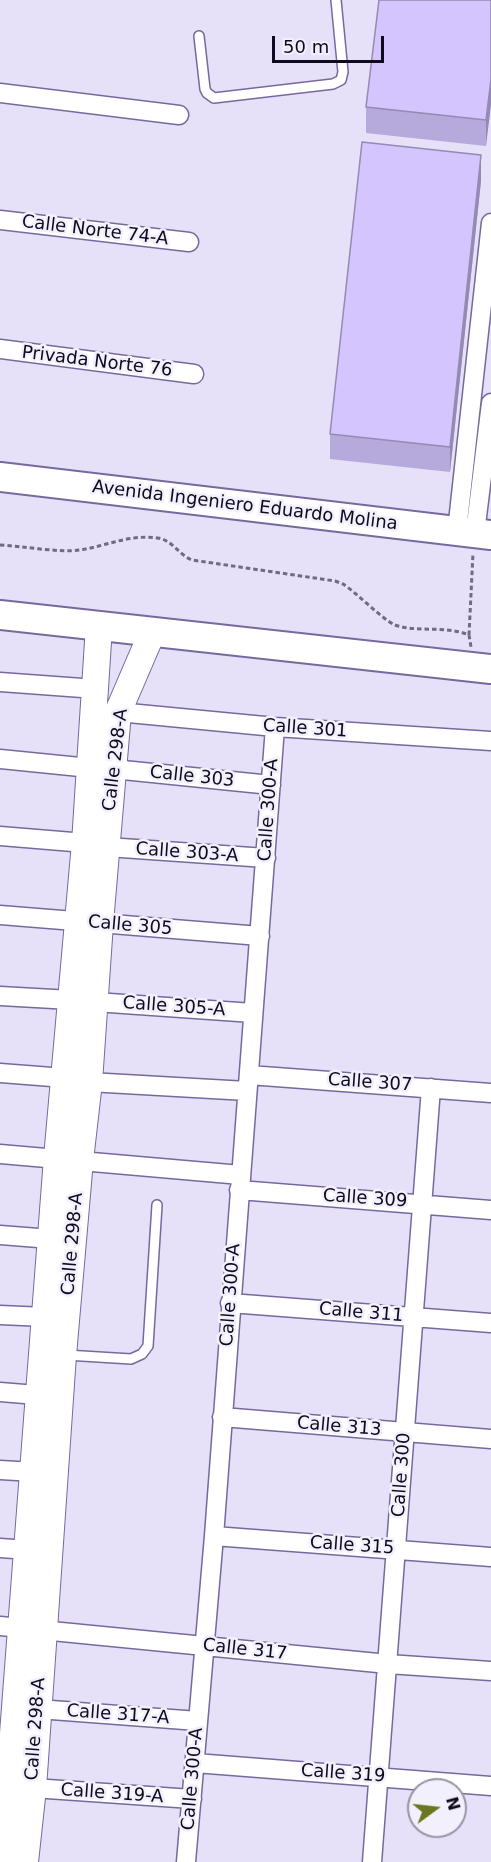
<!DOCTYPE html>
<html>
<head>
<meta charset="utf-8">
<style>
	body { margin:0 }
	#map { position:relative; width:491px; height:1862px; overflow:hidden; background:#e6e0f8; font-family:"DejaVu Sans",sans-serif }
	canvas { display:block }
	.north { position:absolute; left:407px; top:1778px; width:60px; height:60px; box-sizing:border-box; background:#f2f0fc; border:2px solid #9894a3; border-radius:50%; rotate:75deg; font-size:16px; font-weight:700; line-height:24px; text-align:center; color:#100a1d }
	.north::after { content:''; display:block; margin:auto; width:21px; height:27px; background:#6b7621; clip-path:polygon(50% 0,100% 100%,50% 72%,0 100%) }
	.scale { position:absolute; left:272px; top:36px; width:112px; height:27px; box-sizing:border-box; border:3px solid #100a1d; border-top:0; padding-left:8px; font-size:18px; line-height:21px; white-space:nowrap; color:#100a1d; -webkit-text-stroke:4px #f2f0fc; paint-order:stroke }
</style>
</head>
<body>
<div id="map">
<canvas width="491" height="1862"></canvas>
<div class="north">N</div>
<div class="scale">50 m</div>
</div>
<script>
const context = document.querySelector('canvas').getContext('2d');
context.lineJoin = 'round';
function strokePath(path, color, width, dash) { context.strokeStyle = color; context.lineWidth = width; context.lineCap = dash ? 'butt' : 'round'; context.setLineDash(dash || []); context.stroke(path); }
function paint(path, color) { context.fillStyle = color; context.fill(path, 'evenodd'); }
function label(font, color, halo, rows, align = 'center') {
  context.font = font + ' "DejaVu Sans",sans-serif'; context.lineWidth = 5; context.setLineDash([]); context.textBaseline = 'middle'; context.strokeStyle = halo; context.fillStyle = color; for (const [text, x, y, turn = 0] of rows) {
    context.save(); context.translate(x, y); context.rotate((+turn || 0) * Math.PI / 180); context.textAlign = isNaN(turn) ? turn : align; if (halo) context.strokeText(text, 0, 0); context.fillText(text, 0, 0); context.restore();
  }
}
const path = new Path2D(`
	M 0,545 C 22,546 59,553 80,550 C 106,546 130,534 158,538 C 172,540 179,555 192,560 L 335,581 L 343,584 C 357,593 383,620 395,625 C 418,633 445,625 469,635 L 471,647
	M 469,635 L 473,553`);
const lane = new Path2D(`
	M 199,36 L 205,89 L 207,93 L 214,98 L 333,84 L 341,80 L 343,72 L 336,0
	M 66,1355 L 131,1359 L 142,1354 L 148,1346 L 157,1205`);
const street = new Path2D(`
	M 0,93 L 179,115
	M 0,220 L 189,242
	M 0,349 L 194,374
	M 457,531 L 491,223
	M 475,533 L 491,403
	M 0,682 L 96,689
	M 118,712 L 275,727 L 491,741
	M 0,759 L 90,768
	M 113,769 L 271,785
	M 0,836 L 85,843
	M 107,847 L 266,858
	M 0,915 L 260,936
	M 0,996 L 71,1000
	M 95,1002 L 253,1013
	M 0,1073 L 65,1078
	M 249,1075 L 491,1093
	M 89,1082 L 247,1091
	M 0,1154 L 241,1175
	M 239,1190 L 491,1210
	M 0,1235 L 51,1239
	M 230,1303 L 491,1323
	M 0,1315 L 45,1317
	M 0,1392 L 49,1396
	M 222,1417 L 491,1439
	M 0,1470 L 34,1472
	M 214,1536 L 491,1557
	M 0,1548 L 28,1550
	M 0,1626 L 388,1664 L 491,1671
	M 38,1709 L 198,1721
	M 195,1763 L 491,1786
	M 33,1788 L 192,1799
	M 186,1862 L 214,1536 L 275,727
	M 372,1862 L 431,1088`);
const secondary = new Path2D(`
	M 2,1862 L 9,1786 L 57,1158 L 85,843 L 99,626
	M 25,1862 L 33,1788 L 63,1355 L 80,1160 L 89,1082 L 100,923 L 118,712 L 152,633`);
const primary = new Path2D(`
	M 0,477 L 491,535
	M 0,615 L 491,669`);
const wall = new Path2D(`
	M 491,0 L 486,146 L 366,133 L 366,107 Z
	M 481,181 L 450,472 L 330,459 L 330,434 Z`);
const shadedWall = new Path2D(`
	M 491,79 L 491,105 L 486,146 L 486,120 Z
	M 481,155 L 481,181 L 450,472 L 450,447 Z`);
const building = new Path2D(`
	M 379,0 L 491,0 L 491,79 L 486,120 L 366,107 Z
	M 362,142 L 481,155 L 450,447 L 330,434 Z`);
const streetNames = [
	["Calle Norte 74-A",95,231,7],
	["Privada Norte 76",97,362,7],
	["Avenida Ingeniero Eduardo Molina",245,506,7],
	["Calle 301",305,729,4],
	["Calle 298-A",116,760,-83],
	["Calle 303",192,777,6],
	["Calle 300-A",269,810,-86],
	["Calle 303-A",187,853,4],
	["Calle 305",130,926,5],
	["Calle 305-A",174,1007,4],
	["Calle 307",370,1083,4],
	["Calle 309",365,1199,4],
	["Calle 298-A",73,1244,-85],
	["Calle 300-A",231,1295,-86],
	["Calle 311",361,1313,5],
	["Calle 313",339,1427,5],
	["Calle 300",402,1475,-86],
	["Calle 315",352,1546,4],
	["Calle 317",245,1650,6],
	["Calle 317-A",118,1715,4],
	["Calle 298-A",36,1729,-86],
	["Calle 319",343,1774,4],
	["Calle 300-A",193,1779,-85],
	["Calle 319-A",112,1794,4]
];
strokePath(lane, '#77699d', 12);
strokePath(street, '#77699d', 21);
strokePath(secondary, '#77699d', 28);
strokePath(primary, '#77699d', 32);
strokePath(path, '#716b80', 3, [4.5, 3]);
strokePath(lane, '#fff', 9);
strokePath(street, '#fff', 18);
strokePath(secondary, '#fff', 26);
strokePath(primary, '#fff', 28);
paint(wall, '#b6a9db');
paint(shadedWall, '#948ab2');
paint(building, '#d4c5ff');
strokePath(building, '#948ab2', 1.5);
label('18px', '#100a1d', '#f2f0fc', streetNames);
</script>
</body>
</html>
